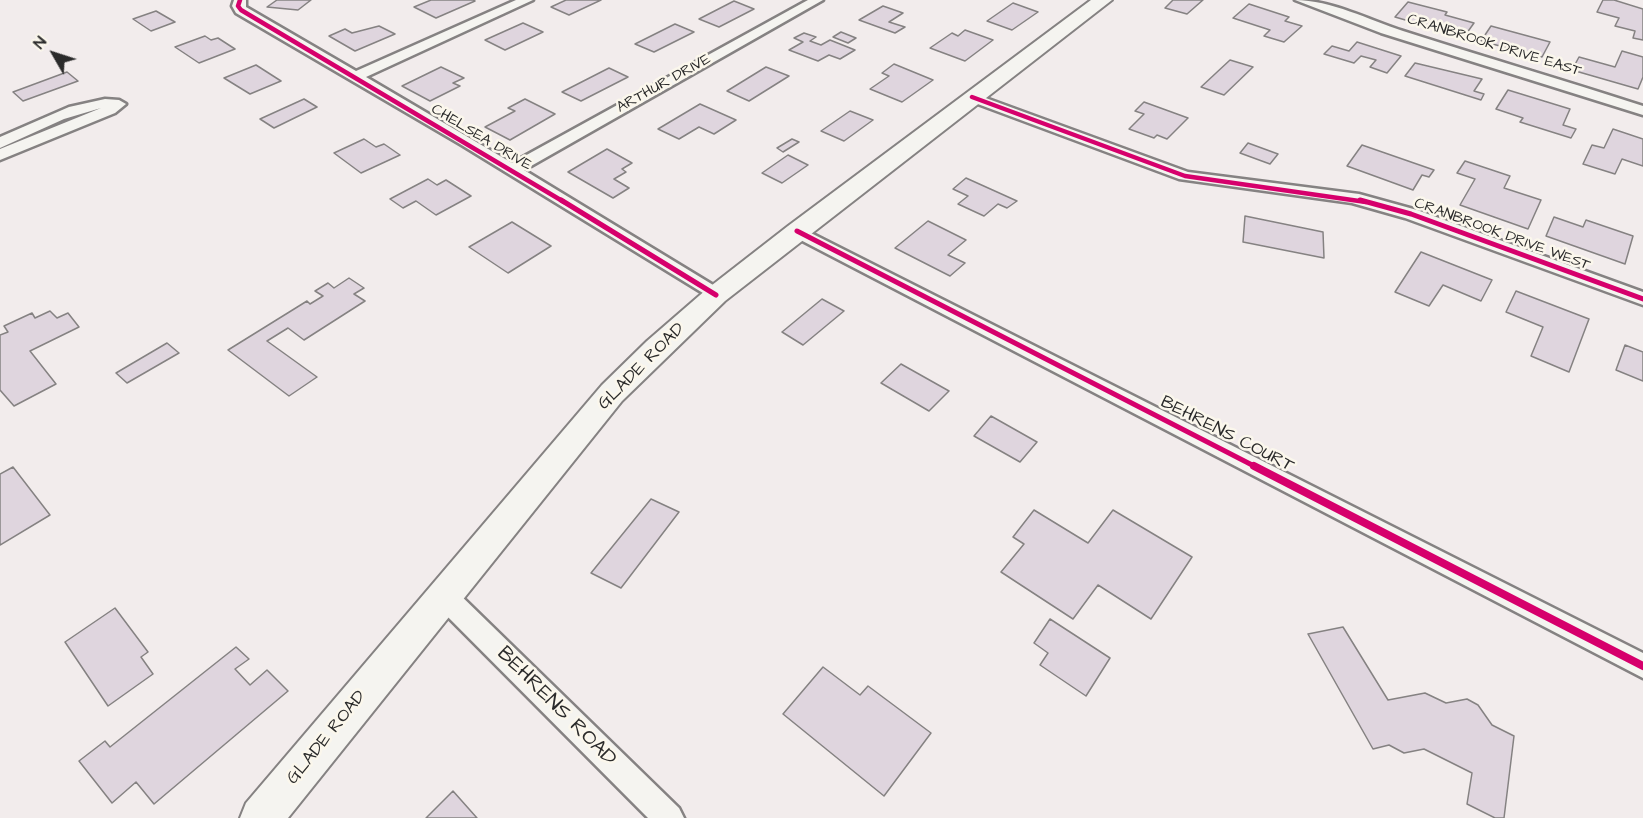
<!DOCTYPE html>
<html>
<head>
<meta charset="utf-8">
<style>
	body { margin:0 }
	#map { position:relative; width:1643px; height:818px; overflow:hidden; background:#f2ecec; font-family:"Architects Daughter",sans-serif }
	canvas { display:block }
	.north { position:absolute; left:24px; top:24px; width:60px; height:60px; -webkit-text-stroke:4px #fbf7ec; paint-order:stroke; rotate:309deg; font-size:16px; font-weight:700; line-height:24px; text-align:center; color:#2b2b2b }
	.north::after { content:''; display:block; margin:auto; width:21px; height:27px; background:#2b2b2b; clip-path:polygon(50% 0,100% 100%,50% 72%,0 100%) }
</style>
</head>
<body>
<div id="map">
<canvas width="1643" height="818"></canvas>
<div class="north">N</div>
</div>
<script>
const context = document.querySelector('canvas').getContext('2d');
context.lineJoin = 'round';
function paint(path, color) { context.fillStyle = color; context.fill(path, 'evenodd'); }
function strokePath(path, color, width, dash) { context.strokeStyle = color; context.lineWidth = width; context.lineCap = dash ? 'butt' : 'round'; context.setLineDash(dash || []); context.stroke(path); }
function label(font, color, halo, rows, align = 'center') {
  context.font = font + ' "Architects Daughter",sans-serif'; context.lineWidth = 5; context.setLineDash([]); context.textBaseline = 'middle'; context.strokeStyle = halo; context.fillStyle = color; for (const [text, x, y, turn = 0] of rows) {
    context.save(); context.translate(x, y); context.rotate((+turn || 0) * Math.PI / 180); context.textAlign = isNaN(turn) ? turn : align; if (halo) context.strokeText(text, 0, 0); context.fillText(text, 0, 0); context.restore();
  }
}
const building = new Path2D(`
	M 277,0 L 311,0 L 298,10 L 267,7 Z
	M 431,0 L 473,0 L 475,1 L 436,18 L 414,7 Z
	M 566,0 L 601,0 L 569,15 L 551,7 Z
	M 1173,0 L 1203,0 L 1187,14 L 1165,8 Z
	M 1603,0 L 1614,0 L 1643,9 L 1643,40 L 1633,38 L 1635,31 L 1615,26 L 1619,18 L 1597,12 Z
	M 734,1 L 754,9 L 719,27 L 699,19 Z
	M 1408,2 L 1447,12 L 1445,15 L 1474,23 L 1464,37 L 1395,17 Z
	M 1013,3 L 1038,12 L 1012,30 L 987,21 Z
	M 1249,4 L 1289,17 L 1285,21 L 1302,26 L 1284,42 L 1264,36 L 1270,30 L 1233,18 Z
	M 883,6 L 903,13 L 889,22 L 905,27 L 895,33 L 859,20 Z
	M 156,11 L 175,22 L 151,31 L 133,19 Z
	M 523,23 L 543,32 L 505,50 L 485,40 Z
	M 675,24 L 694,32 L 654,52 L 635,44 Z
	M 379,26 L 395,34 L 355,51 L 329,36 L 345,29 L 352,33 Z
	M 1491,26 L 1550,42 L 1542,57 L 1481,41 Z
	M 965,30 L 993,40 L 965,61 L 930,48 L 952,33 L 958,36 Z
	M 841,32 L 856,38 L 848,43 L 833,37 Z
	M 804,33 L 816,37 L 810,41 L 821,45 L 830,40 L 855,50 L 840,59 L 829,55 L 818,61 L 789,50 L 803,42 L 794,38 Z
	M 205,36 L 211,40 L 218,38 L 235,49 L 199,63 L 175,47 Z
	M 1357,42 L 1401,56 L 1387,73 L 1370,67 L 1376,60 L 1361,56 L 1354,63 L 1324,54 L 1332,46 L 1349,51 Z
	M 1622,51 L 1643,57 L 1643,77 L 1638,89 L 1572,70 L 1579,57 L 1615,67 Z
	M 1230,60 L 1253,67 L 1224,95 L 1201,87 Z
	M 1415,63 L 1482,79 L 1474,91 L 1484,94 L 1481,100 L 1405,76 Z
	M 894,64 L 933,80 L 902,102 L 870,89 L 889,76 L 882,73 Z
	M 256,65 L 281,81 L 250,94 L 224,78 Z
	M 441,67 L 464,78 L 453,83 L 460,86 L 430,101 L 402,86 Z
	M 766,67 L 789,76 L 749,101 L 727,91 Z
	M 609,68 L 628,77 L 581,101 L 562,92 Z
	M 67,72 L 78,81 L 23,101 L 13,92 Z
	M 1508,90 L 1570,109 L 1563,125 L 1576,129 L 1571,138 L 1520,122 L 1523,118 L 1496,109 Z
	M 304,99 L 317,107 L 274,128 L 260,119 Z
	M 525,99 L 555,114 L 510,140 L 485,127 L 515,111 L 508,108 Z
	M 1144,102 L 1188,118 L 1167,139 L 1157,135 L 1154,138 L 1129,129 L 1144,114 L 1135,111 Z
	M 700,104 L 736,120 L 714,134 L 699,127 L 679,139 L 658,129 Z
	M 850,111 L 873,120 L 844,141 L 821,131 Z
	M 1613,129 L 1643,139 L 1643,166 L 1622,159 L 1615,174 L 1583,164 L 1592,145 L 1604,148 Z
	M 364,139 L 376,147 L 384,144 L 400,155 L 361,173 L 334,153 Z
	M 792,139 L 799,142 L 783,152 L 777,148 Z
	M 1248,143 L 1278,154 L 1270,164 L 1240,153 Z
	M 1362,145 L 1434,170 L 1429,177 L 1422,175 L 1413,190 L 1347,166 Z
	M 607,149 L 632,163 L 622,169 L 626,172 L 614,179 L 629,188 L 613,198 L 568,172 Z
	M 788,155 L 808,165 L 782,183 L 762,173 Z
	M 1465,161 L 1510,176 L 1504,188 L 1541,200 L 1528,229 L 1460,205 L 1475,179 L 1457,173 Z
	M 966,178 L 1017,201 L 1007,208 L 998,204 L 984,216 L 958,204 L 968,196 L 953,189 Z
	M 428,179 L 437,185 L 446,180 L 471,196 L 436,215 L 416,201 L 403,208 L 390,199 Z
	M 1245,216 L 1323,232 L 1324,258 L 1243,242 Z
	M 1554,217 L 1583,227 L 1586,220 L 1633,236 L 1625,264 L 1546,236 Z
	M 928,221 L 966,240 L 948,255 L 965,263 L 950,276 L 895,248 Z
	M 512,222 L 551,246 L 508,273 L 469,247 Z
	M 1421,252 L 1492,280 L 1481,301 L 1443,285 L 1429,306 L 1395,292 Z
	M 349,278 L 364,288 L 354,294 L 365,301 L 304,340 L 288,328 L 267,341 L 317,377 L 289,396 L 228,350 L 307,301 L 310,304 L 323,296 L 315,291 L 328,283 L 334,288 Z
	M 1516,291 L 1589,319 L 1569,372 L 1531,356 L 1543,327 L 1506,312 Z
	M 822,299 L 844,311 L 803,345 L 782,332 Z
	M 50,311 L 57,318 L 68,313 L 79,327 L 30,351 L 56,384 L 14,406 L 0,390 L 0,335 L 8,332 L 4,326 L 32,313 L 35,318 Z
	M 167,343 L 179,353 L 127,383 L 116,373 Z
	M 1625,345 L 1643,352 L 1643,381 L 1616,370 Z
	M 901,364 L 949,391 L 929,411 L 881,383 Z
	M 991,416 L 1037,442 L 1020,462 L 974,436 Z
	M 13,467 L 50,515 L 0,545 L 0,474 Z
	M 651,499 L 679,512 L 621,588 L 591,573 Z
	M 1034,510 L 1088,543 L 1113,510 L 1192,557 L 1151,619 L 1098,585 L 1073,619 L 1001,572 L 1024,544 L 1013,537 Z
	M 115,608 L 148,652 L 141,657 L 153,674 L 108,706 L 65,642 Z
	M 1050,619 L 1110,658 L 1086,696 L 1040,665 L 1048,653 L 1034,643 Z
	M 1343,627 L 1388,700 L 1425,693 L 1446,703 L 1467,699 L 1478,705 L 1492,725 L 1514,736 L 1504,818 L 1495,818 L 1467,804 L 1472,773 L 1424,749 L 1404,753 L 1389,745 L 1373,749 L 1308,634 Z
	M 236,647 L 249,659 L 235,669 L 250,685 L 267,670 L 288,691 L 154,804 L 136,782 L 112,803 L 79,761 L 105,741 L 110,747 Z
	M 823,667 L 860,695 L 868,686 L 931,733 L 884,796 L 783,714 Z
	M 453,791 L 477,818 L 426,818 Z`);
const street = new Path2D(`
	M 234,0 L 246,0 L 246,7 L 356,71 L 516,0 L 533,0 L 366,77 L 512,163 L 808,0 L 823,0 L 524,170 L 723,291 L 725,295 L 723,299 L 716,301 L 460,144 L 236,13 L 232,6 Z
	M 1295,0 C 1331,0 1369,20 1403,31 C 1483,57 1564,80 1643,106 L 1643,115 L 1381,33 Z
	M 972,93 L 1188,172 L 1359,194 L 1417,210 L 1643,292 L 1643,305 L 1405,218 L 1352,203 L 1179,179 L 967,100 L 965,97 L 967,94 Z
	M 105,99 L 119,100 L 126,104 L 115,113 L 0,160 L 0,149 L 101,108 L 64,119 L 0,148 L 0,137 L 69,107 Z
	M 797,226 L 1643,653 L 1643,678 L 791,235 L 788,231 Z
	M 444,585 L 453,588 L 679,808 L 684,818 L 648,818 L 435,604 L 432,596 L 435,588 Z`);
const secondary = new Path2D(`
	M 1091,0 L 1112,0 L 725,301 L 622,401 L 288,818 L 240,818 L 246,803 L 602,385 L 647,341 L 707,289 L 788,226 Z`);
const cyclewayFar2 = new Path2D(`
	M 240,0 L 238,6 L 241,10 L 564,202
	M 972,97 L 1185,176 L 1366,202`);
const cyclewayFar1 = new Path2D(`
	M 561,200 L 716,295
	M 1360,200 L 1411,214 L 1643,299
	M 797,231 L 1256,467`);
const cycleway = new Path2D(`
	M 1254,466 L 1643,666`);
const farStreetnames = [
	["CRANBROOK DRIVE EAST",1494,46,17],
	["ARTHUR DRIVE",664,84,-29],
	["CHELSEA DRIVE",481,138,31],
	["CRANBROOK DRIVE WEST",1502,235,20]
];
const streetNames = [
	["GLADE ROAD",642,367,-45],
	["BEHRENS COURT",1227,435,27],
	["GLADE ROAD",327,738,-51]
];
const nearStreetnames = [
	["BEHRENS ROAD",556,707,45]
];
paint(building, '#dfd5de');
strokePath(building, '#858282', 1.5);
strokePath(street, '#858282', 5);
strokePath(secondary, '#858282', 4);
paint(street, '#f5f4f0');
paint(secondary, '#f5f4f0');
strokePath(cyclewayFar2, '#d6006c', 4.5);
strokePath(cyclewayFar1, '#d6006c', 5);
strokePath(cycleway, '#d6006c', 8);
label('15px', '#2b2b2b', '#fbf7ec', farStreetnames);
label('18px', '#2b2b2b', '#fbf7ec', streetNames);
label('21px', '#2b2b2b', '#fbf7ec', nearStreetnames);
</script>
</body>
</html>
